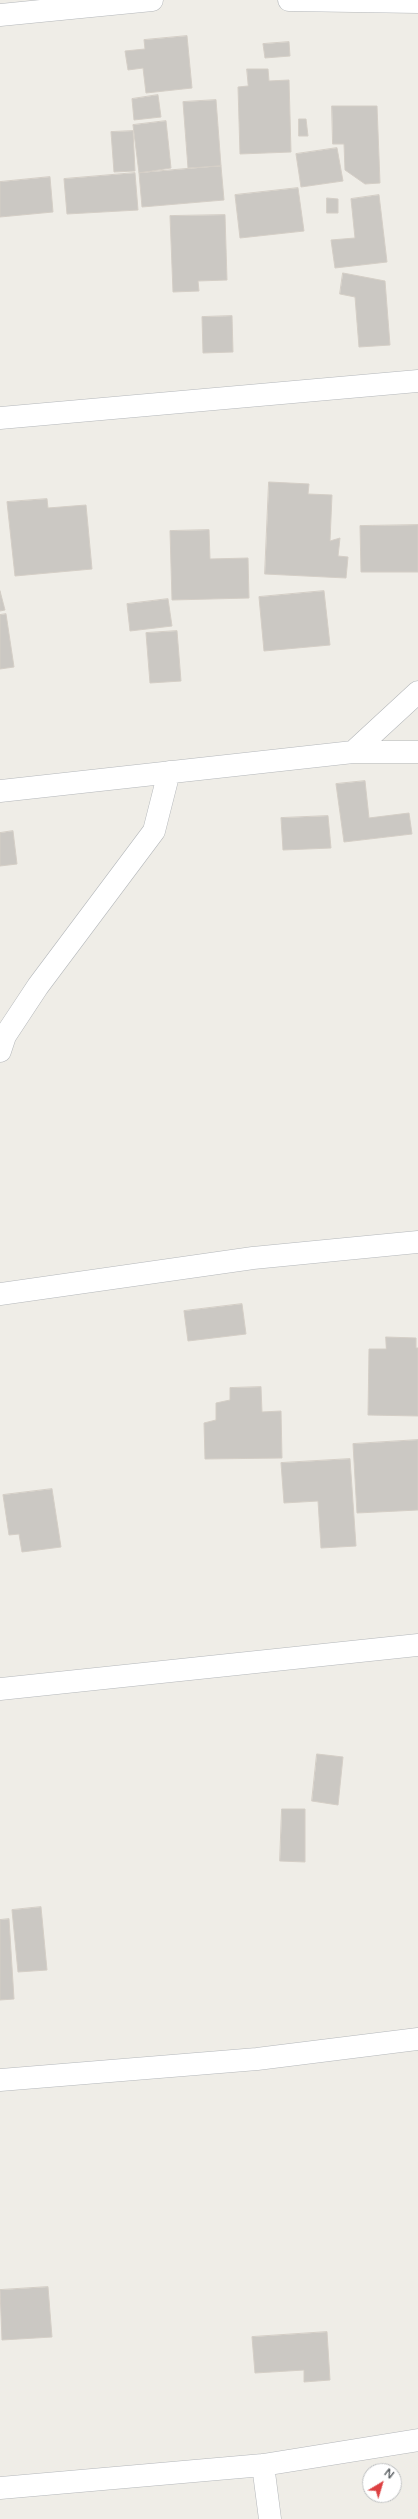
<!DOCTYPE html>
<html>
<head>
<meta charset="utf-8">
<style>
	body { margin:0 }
	#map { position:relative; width:418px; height:2519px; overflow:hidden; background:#efede7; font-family:"Varela Round",sans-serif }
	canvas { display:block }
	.north { position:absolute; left:362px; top:2463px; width:40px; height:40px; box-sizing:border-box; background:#fff; border:1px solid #bfc1c2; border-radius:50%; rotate:38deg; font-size:11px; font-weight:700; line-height:16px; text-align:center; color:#5e6366 }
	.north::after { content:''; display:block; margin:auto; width:14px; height:18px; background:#dd4042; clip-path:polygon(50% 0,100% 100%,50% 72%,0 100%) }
</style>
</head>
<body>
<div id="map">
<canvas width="418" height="2519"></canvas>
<div class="north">N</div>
</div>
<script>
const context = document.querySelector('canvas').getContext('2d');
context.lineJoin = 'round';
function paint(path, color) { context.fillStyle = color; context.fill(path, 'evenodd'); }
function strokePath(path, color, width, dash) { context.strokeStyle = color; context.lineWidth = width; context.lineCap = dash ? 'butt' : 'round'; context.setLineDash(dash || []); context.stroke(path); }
const building = new Path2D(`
	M 187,36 L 192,88 L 146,93 L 143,68 L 128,70 L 125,51 L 145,49 L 144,40 Z
	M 289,42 L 290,56 L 265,58 L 263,44 Z
	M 247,69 L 268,69 L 269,81 L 289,80 L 291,152 L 240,154 L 238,87 L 248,86 Z
	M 158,95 L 161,117 L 134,120 L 132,99 Z
	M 216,100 L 221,166 L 188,168 L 183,102 Z
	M 332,106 L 377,106 L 380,183 L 365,184 L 345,170 L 344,144 L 333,144 Z
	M 299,119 L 306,119 L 308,136 L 299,136 Z
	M 166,121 L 171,168 L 139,173 L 133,125 Z
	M 133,131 L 135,171 L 114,172 L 111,132 Z
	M 337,148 L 343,181 L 301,187 L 296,154 Z
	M 221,166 L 224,200 L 142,207 L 139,173 Z
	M 135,173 L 138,210 L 67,214 L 64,179 Z
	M 50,177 L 53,212 L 0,217 L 0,182 Z
	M 298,188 L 304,231 L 240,238 L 235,195 Z
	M 379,195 L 387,262 L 335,268 L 331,240 L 355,238 L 351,199 Z
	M 327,198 L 338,199 L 338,213 L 327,213 Z
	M 225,215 L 227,280 L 198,281 L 199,291 L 173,292 L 170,216 Z
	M 343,273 L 385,281 L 390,345 L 359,347 L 355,297 L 340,294 Z
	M 232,316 L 233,352 L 203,353 L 202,317 Z
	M 269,482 L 309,484 L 308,494 L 332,495 L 330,541 L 340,538 L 338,556 L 348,557 L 346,578 L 265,574 Z
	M 47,499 L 48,508 L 86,505 L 92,569 L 15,576 L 7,502 Z
	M 418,525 L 418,572 L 361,572 L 360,526 Z
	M 209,530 L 210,559 L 248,558 L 249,598 L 172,600 L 170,531 Z
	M 0,591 L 5,610 L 0,611 Z
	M 324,591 L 330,645 L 264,651 L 259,597 Z
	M 168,599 L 172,626 L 130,631 L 127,604 Z
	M 6,614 L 14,667 L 0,669 L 0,615 Z
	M 177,631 L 181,681 L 150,683 L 146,633 Z
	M 365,781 L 369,818 L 409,813 L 412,834 L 344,842 L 336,784 Z
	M 328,816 L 331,848 L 283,850 L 281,818 Z
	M 13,831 L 17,864 L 0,866 L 0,833 Z
	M 242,1304 L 246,1334 L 188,1341 L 184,1311 Z
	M 386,1337 L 416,1338 L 416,1348 L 418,1348 L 418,1416 L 368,1415 L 369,1349 L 386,1349 Z
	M 261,1387 L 262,1412 L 281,1411 L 282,1458 L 205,1459 L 204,1423 L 216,1420 L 216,1403 L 230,1400 L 230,1388 Z
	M 418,1440 L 418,1510 L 357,1513 L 353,1444 Z
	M 350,1459 L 356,1546 L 321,1548 L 318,1501 L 284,1503 L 281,1463 Z
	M 52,1489 L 61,1547 L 22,1552 L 19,1534 L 9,1535 L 3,1495 Z
	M 317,1754 L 343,1757 L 338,1805 L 312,1801 Z
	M 282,1809 L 305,1809 L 305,1862 L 280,1861 Z
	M 41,1907 L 47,1970 L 18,1972 L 12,1910 Z
	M 9,1919 L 14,1999 L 0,2000 L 0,1920 Z
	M 48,2287 L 52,2337 L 2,2340 L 0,2290 Z
	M 327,2332 L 330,2380 L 304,2382 L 304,2370 L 255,2373 L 252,2337 Z`);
const minor = new Path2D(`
	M 289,0 L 418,2
	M 0,15 L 152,0
	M 0,418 L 418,381
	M 353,752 L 418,692
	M 0,791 L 353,752 L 418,752
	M 0,1051 L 5,1036 L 38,986 L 154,831 L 169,772
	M 0,1294 L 253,1258 L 418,1242
	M 0,1689 L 418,1645
	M 0,2080 L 257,2059 L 418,2039
	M 263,2465 L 270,2519
	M 0,2488 L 263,2465 L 418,2440`);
paint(building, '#cbc8c3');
strokePath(building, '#d4cec6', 1);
strokePath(minor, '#b4b7ba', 23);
strokePath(minor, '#fff', 22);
</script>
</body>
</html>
